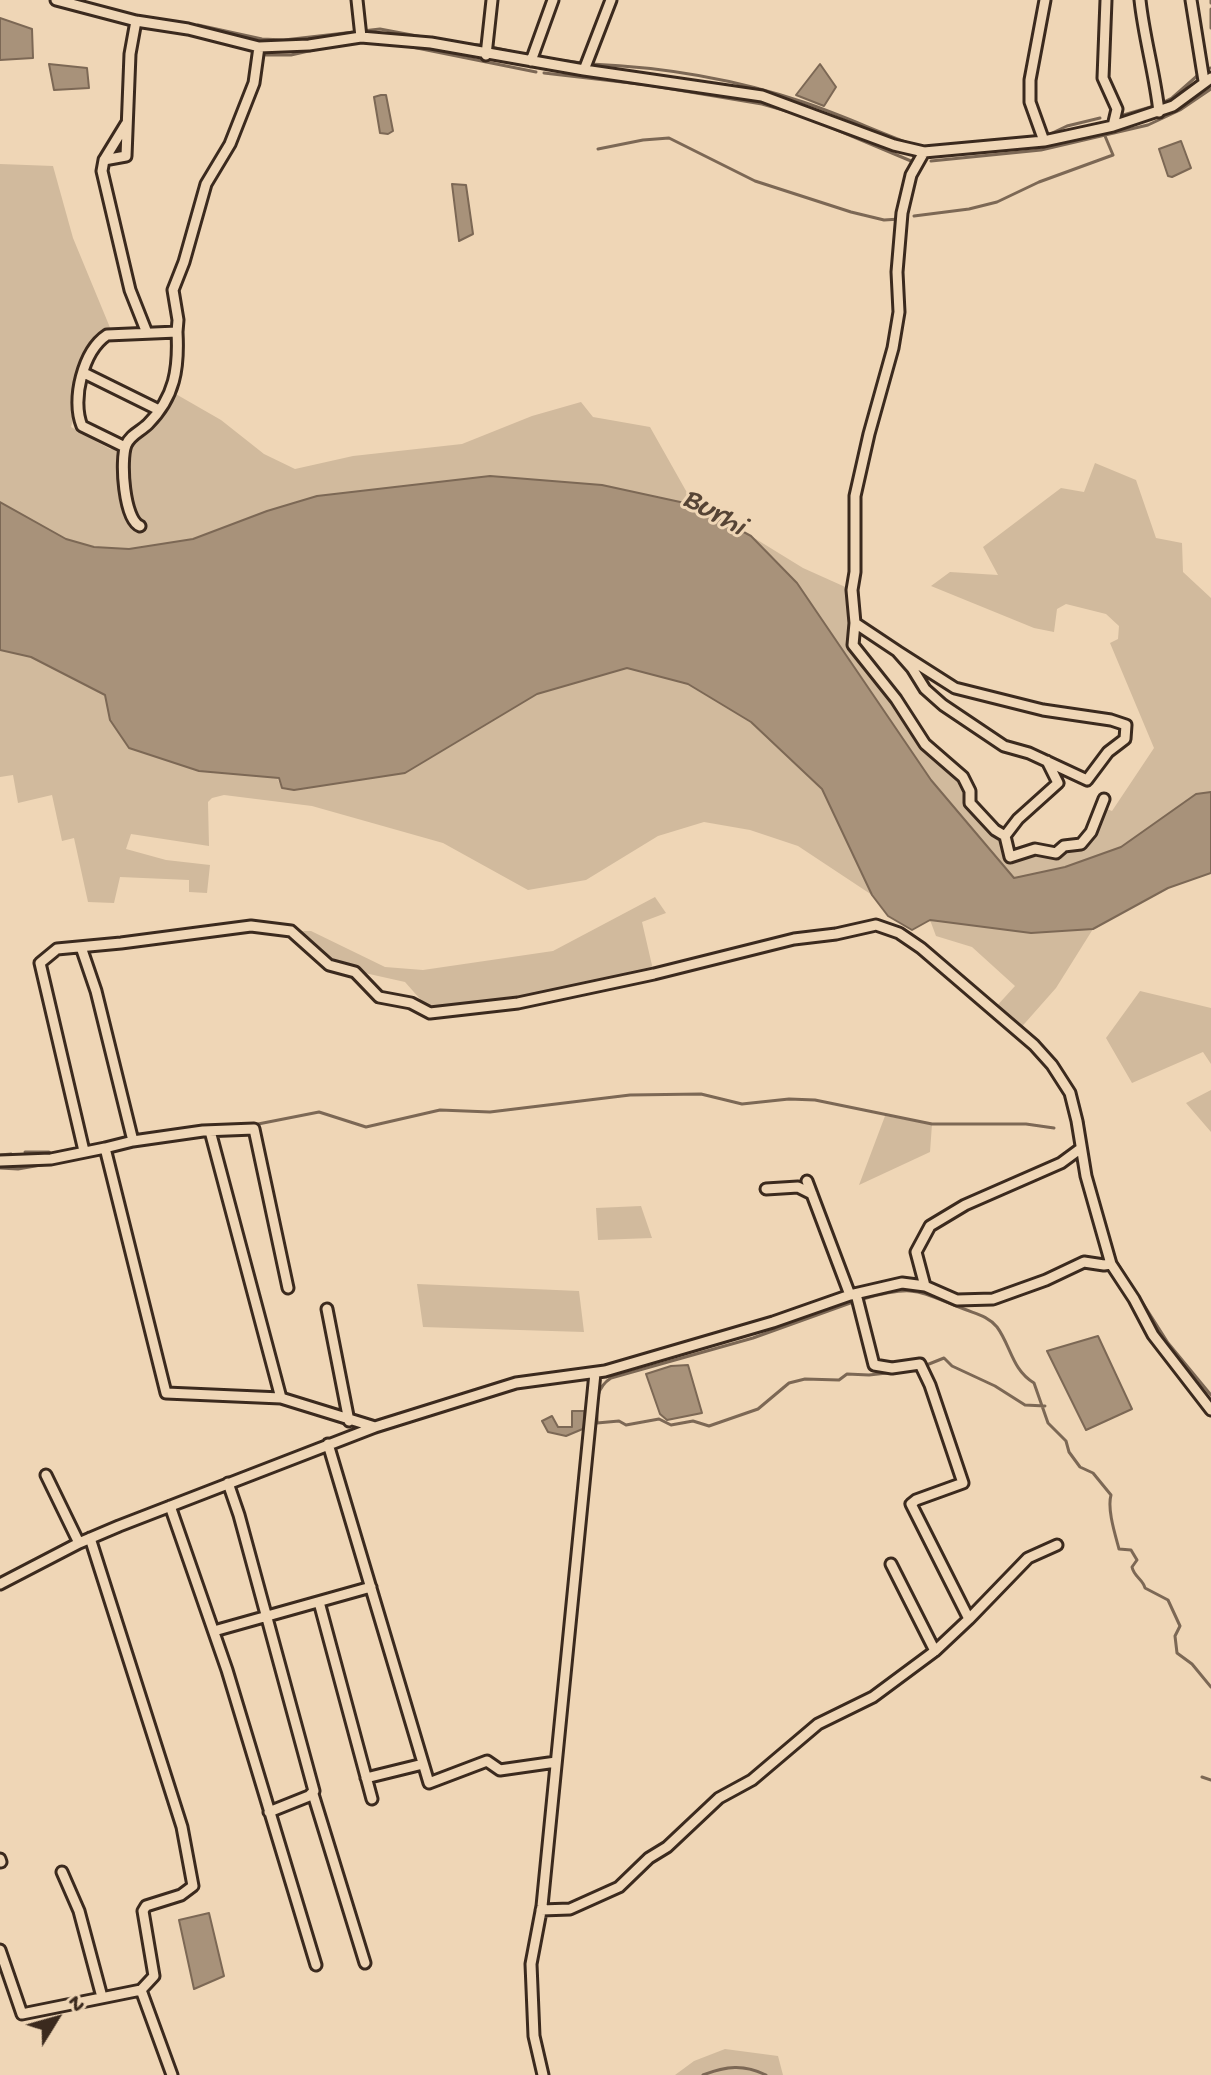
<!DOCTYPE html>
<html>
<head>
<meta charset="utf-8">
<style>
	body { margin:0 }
	#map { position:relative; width:1211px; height:2075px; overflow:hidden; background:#efd6b6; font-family:"Gochi Hand",sans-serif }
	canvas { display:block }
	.north { position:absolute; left:16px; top:1979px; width:80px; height:80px; -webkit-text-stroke:6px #efd6b6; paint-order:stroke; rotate:53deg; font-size:22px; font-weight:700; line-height:32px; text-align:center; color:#3b2a1e }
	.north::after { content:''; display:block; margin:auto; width:28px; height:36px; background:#3b2a1e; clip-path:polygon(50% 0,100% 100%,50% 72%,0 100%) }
</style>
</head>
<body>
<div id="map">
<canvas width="1211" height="2075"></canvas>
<div class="north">N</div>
</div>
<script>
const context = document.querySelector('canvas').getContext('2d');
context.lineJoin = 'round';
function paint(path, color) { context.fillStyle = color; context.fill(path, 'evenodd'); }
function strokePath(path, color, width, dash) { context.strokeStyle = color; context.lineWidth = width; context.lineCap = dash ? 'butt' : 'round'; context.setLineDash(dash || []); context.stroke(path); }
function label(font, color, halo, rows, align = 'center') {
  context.font = font + ' "Gochi Hand",sans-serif'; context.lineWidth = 6; context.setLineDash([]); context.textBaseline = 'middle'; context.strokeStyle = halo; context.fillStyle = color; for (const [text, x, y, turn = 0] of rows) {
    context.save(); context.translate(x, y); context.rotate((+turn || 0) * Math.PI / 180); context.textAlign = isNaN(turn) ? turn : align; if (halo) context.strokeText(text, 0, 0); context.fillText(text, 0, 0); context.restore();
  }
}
const green = new Path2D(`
	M 0,164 L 53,166 L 73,238 L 111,330 L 94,340 L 85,351 L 80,393 L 71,427 L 110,449 L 145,431 L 174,393 L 221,420 L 264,454 L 295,469 L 353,456 L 462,444 L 532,416 L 581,402 L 593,417 L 650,427 L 694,505 L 602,485 L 317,496 L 267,511 L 193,539 L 129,549 L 94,547 L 66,539 L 0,502 Z
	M 1095,463 L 1136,480 L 1156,538 L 1182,543 L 1183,572 L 1211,598 L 1211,792 L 1196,794 L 1121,847 L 1065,867 L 1014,878 L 931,780 L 797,583 L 751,536 L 803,568 L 852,590 L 853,645 L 925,744 L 963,777 L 970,803 L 1005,836 L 1010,856 L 1035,849 L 1056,853 L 1079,844 L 1102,807 L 1112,811 L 1154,748 L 1110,643 L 1118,639 L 1119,626 L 1106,614 L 1066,604 L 1057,609 L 1054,632 L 1034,628 L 931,586 L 950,572 L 998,575 L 983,547 L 1061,488 L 1084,492 Z
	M 0,650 L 31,657 L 105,695 L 110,720 L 199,771 L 277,778 L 282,789 L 294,790 L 405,773 L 537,694 L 627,668 L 688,684 L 751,722 L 822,789 L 872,895 L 798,846 L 750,830 L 704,822 L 658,836 L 586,880 L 528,890 L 443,843 L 312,806 L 224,795 L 212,798 L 208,802 L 209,846 L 131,834 L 126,849 L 166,860 L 210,865 L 207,893 L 189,892 L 189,880 L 120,877 L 114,903 L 88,902 L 74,838 L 62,841 L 52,795 L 18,803 L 13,775 L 0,777 Z
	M 655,897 L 666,913 L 642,922 L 654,974 L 585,990 L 430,1013 L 411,1003 L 420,999 L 405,982 L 329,965 L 291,931 L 311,931 L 385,967 L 423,970 L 553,951 Z
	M 930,920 L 1031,933 L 1093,929 L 1056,988 L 1018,1031 L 994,1009 L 1015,986 L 972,947 L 936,936 Z
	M 1140,991 L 1211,1008 L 1211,1064 L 1203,1052 L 1132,1083 L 1106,1038 Z
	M 1211,1090 L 1211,1132 L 1186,1103 Z
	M 885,1116 L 932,1124 L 930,1152 L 859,1185 Z
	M 641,1206 L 652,1238 L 598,1240 L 596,1208 Z
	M 417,1284 L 579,1291 L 584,1332 L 423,1327 Z
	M 725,2049 L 778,2056 L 783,2075 L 675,2075 L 694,2061 Z`);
const water = new Path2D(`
	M 0,18 L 32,29 L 33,58 L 0,60 Z
	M 49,64 L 87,68 L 89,88 L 54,90 Z
	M 820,64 L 836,87 L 824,106 L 796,95 Z
	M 381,95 L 386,95 L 393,131 L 388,134 L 380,133 L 374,97 Z
	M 1181,141 L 1191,168 L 1172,177 L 1168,176 L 1159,149 Z
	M 452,184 L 466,185 L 473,234 L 459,241 Z
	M 490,476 L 602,485 L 694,505 L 751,536 L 797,583 L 931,780 L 1014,878 L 1065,867 L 1121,847 L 1196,794 L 1211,792 L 1211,873 L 1168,888 L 1093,929 L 1031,933 L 930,920 L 912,930 L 888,916 L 872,895 L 822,789 L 751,722 L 688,684 L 627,668 L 537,694 L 405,773 L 294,790 L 282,788 L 279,778 L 199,771 L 129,748 L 110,720 L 105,695 L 31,657 L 0,650 L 0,502 L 66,539 L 94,547 L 129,549 L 193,539 L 267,511 L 317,496 Z
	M 1098,1336 L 1132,1409 L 1086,1430 L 1047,1351 Z
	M 688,1365 L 702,1413 L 667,1420 L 660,1414 L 646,1374 L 671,1366 Z
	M 572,1411 L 584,1411 L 585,1428 L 566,1436 L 548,1432 L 542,1421 L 552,1416 L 558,1427 L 572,1427 Z
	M 209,1913 L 224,1976 L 194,1989 L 179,1920 Z`);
const stream = new Path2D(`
	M 1211,0 L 1211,3
	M 1211,9 L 1211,28
	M 198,25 L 262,39 L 284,40 L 380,29 L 433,39
	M 456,43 L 480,45
	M 342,44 L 363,42 L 402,45 L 536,72
	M 491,47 L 514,52
	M 266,55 L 291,55 L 335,45
	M 536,57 L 582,63
	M 591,64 C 662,67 735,79 803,102 C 842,115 880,133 919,147 L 934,147
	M 1207,69 L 1211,68
	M 544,73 L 648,85 L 762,104 L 804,116 L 911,161
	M 1162,103 L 1172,98 L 1197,76
	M 1120,116 L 1154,106
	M 1048,135 L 1067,126 L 1100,118
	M 1025,138 L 1037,137
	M 598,149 L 643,140 L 669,138 L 755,181 L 851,212 L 884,220 L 900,219
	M 931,161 L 1041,150 L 1148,125 L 1180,110 L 1211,89
	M 914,216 L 969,209 L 997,202 L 1039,182 L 1113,155 L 1105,136
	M 1083,1122 L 1087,1158
	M 253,1125 L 319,1112 L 366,1127 L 440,1110 L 490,1112 L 630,1095 L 701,1094 L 742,1104 L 789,1099 L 815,1100 L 932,1124 L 1026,1124 L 1054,1128
	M 217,1126 L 238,1125
	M 25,1152 L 49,1152
	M 0,1155 L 11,1154
	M 0,1168 L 18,1169 L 52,1163
	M 1106,1231 L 1116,1261 L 1168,1343 L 1211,1395
	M 863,1299 C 916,1284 917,1291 964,1309 C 976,1314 988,1316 997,1327 C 1011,1346 1012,1370 1034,1383 L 1048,1423 L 1066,1441 L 1069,1452 L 1080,1467 L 1093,1473 L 1111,1495 C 1107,1509 1115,1534 1119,1549 L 1131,1550 L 1137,1560 L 1132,1567 C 1134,1577 1143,1579 1145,1588 L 1168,1600 L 1180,1626 L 1175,1636 L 1177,1653 L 1192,1664 L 1211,1687
	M 853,1302 L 753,1338 L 611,1378 C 594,1389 597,1405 597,1423 L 619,1421 L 626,1425 L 659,1419 L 671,1425 L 693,1421 L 709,1426 L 758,1409 L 789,1383 L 805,1379 L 839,1380 L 847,1374 L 869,1375 L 905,1371
	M 924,1366 L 944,1358 L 952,1366 L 995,1386 L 1025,1405 L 1045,1406
	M 1202,1777 L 1211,1780
	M 703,2075 C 726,2066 744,2064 766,2075`);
const minor = new Path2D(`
	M 56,0 L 136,21 L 188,29 L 259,47 L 309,45 L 361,37 L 431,43 L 584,70 L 762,96 L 894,145 L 924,152 L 1044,141 L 1113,126 L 1173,106 L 1211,78
	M 357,0 L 361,37
	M 1106,0 L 1103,78 L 1117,109 L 1113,126
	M 1140,0 C 1144,38 1155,74 1159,112
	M 1191,0 L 1204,81
	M 136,21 L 130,54 L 126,156 L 104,160 L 102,171 L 130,290 L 147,333
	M 486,55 L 492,0
	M 531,61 L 553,0
	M 584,70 L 611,0
	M 1044,141 L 1030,102 L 1030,80 L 1045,0
	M 924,152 L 911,175 L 902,213 L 897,272 L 899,312 L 893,348 L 869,434 L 855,496 L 855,572 L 852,590 L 855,623 L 853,645 L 896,699 L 925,744 L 963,777 L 970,791 L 970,803 L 995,830 L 1005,836 L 1018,819 L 1058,783 L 1047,761
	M 104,160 L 126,124
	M 84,373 L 159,410
	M 125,447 L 82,426 C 71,400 83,351 107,335 L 177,332 L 178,320 L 173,290 L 184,262 L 206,184 L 230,144 L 254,83 L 259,47
	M 140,526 C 124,520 120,460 126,445 C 130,435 141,431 148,424 C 175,397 179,368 177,332
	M 855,623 L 897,651 L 912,668 L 925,689 L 943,705 L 1004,746 L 1029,753 L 1087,780 L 1108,752 L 1125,739 L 1126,725 L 1111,720 L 1043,710 L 955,688 L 897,651
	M 1005,836 L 1010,857 L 1035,849 L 1056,853 L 1064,846 L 1081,844 L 1091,832 L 1104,799
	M 81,947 L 96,991 L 133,1141 L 105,1148
	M 210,1131 L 281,1398
	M 133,1141 L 203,1131 L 254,1129 L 288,1288
	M 84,1151 L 40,963 L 57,949 L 121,943 L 251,926 L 291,931 L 329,965 L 355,972 L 379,997 L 411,1003 L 430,1013 L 518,1003 L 654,974 L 794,939 L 836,934 L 876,925 L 899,933 L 921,948 L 1034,1045 L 1052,1065 L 1070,1093 L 1077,1121 L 1086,1176 L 1111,1264
	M 0,1161 L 51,1159 L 105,1148 L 166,1393 L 281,1398 L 375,1427
	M 807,1181 L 850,1295
	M 766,1189 L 798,1187 L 812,1194
	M 925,1286 L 916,1252 L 930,1226 L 965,1205 L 1061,1163 L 1080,1149
	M 856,1294 L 874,1365 L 892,1368 L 920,1364 L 930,1385 L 963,1483 L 916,1500 L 911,1504 L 969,1619 L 1028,1558 L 1057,1545
	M 327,1309 L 349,1421
	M 328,1444 L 429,1783 L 487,1761 L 500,1770 L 556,1762
	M 46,1475 L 79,1543
	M 228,1483 L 239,1515 L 314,1791 L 309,1796 L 269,1812
	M 170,1506 L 227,1670 L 316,1965
	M 90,1538 L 182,1827 L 193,1886 L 181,1895 L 146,1906 L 143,1911 L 154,1976 L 141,1990
	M 891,1564 L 935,1651 L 969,1619
	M 0,1584 L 79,1543 L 119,1526 L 375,1427 L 516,1383 L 605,1371 L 773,1322 L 850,1295 L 902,1283 L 925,1286 L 957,1300 L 993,1299 L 1046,1280 L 1084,1262 L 1104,1265 L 1111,1264 L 1134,1299 L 1153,1335 L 1211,1410
	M 319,1602 L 372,1799
	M 214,1631 L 371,1587
	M 366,1778 L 423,1764
	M 313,1794 L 365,1963
	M 0,1859 L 1,1862
	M 62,1872 L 79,1911 L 102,1997
	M 541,1910 L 570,1909 L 619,1887 L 649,1858 L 667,1847 L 719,1798 L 752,1780 L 818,1724 L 873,1697 L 935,1651
	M 0,1950 L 22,2014 L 141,1990 L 172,2075
	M 543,2075 L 534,2036 L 531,1964 L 542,1906 L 595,1373`);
const waterNames = [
	["Burhi",713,514,30]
];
paint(green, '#d1ba9d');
paint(water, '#a8927a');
strokePath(water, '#7c6855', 2);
strokePath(stream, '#7c6855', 3);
strokePath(minor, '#3b2a1e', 15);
strokePath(minor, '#efd6b6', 9);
label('italic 32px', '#564435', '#efd6b6', waterNames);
</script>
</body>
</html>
